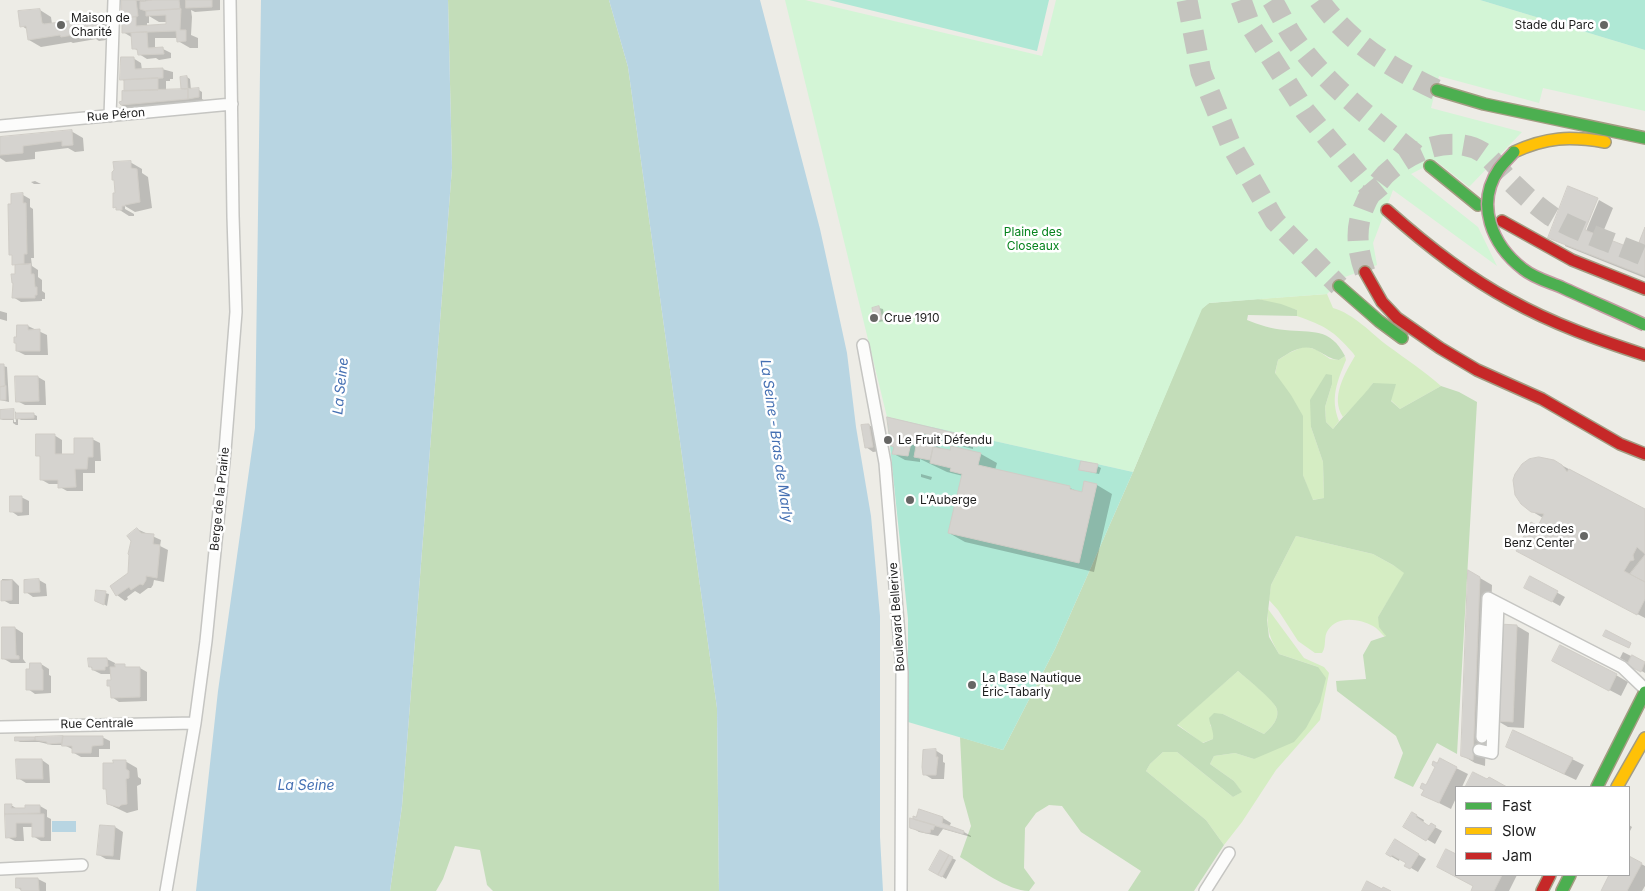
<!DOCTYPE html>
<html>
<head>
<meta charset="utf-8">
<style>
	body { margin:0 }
	#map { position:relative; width:1645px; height:891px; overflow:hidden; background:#edece6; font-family:Inter,sans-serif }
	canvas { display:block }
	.legend { position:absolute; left:1455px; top:786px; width:175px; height:90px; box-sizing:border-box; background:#fff; border:1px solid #a5a5a5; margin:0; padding:6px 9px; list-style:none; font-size:15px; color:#1e1e1e }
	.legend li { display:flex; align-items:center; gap:10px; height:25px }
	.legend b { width:25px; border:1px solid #a5a5a5 }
</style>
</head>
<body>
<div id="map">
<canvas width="1645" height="891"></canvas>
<ul class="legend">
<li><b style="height:6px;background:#4caf50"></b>Fast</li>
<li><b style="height:6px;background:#ffc107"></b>Slow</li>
<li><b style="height:6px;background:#c62828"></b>Jam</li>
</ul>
</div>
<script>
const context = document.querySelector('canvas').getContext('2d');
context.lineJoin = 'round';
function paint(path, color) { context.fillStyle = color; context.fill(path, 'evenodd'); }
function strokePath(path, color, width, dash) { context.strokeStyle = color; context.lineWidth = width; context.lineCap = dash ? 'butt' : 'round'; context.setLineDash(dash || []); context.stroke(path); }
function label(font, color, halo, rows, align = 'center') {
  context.font = font + ' Inter,sans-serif'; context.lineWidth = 5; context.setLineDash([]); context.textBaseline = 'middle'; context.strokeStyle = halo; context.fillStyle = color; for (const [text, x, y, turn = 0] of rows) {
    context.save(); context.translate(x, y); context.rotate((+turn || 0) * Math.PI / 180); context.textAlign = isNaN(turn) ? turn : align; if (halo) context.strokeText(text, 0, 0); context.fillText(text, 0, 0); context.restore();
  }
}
const grass = new Path2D(`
	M 1327,294 L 1333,308 C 1354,314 1371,333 1388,346 C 1406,359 1424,371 1441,386 L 1400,409 L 1373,383 L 1364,396 L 1343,417 C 1330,398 1345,373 1355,356 L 1353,353 C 1333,330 1325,326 1297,316 L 1297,310 L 1258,299 Z
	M 1305,346 L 1317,350 L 1330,359 L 1339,360 L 1345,356 L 1346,360 C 1337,382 1330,398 1339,421 L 1333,429 L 1326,422 L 1325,407 L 1332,384 L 1311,427 L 1323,462 L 1324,498 L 1312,500 L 1303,475 L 1303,428 L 1275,374 L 1278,360 L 1289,353 Z
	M 1296,536 L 1373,554 L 1393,565 L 1405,573 L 1378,617 L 1386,636 L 1385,637 C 1381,633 1377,628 1373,626 C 1360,619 1338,615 1328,630 C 1323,637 1327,646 1322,653 L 1315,653 L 1298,641 L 1278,610 L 1269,600 L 1271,585 Z
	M 1268,609 L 1304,658 L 1324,667 L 1329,673 L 1320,720 L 1276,770 L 1242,822 L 1224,845 L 1206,820 L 1146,771 L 1150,764 L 1163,752 L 1177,752 L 1233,797 L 1241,792 L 1234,781 L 1210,764 L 1214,756 L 1235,753 L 1254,759 L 1318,667 L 1279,654 C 1270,638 1266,629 1268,609 Z
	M 1238,671 C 1247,679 1272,698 1276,707 C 1281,718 1271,728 1264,734 L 1223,714 L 1210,725 L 1214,731 L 1213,739 L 1202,743 L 1177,724 Z`);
const forest = new Path2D(`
	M 448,0 L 609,0 L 628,67 L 717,708 L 719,891 L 493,891 L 487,885 L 480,850 L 455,846 L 443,879 L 436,891 L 390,891 L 402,806 L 452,168 Z
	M 1258,299 L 1281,304 L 1297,310 L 1297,316 L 1248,315 L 1247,320 C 1259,325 1272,329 1285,330 C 1312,333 1330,327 1345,356 L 1339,360 C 1330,359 1326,355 1318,351 C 1304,342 1290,352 1278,360 L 1275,373 L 1291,395 L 1303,416 L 1303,475 L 1313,500 L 1324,498 L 1323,462 L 1311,427 L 1310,400 L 1326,374 L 1332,375 L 1332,384 L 1325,407 L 1326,422 L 1333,429 C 1346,413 1361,399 1373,383 L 1396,384 L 1391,401 L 1400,409 L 1441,386 L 1459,392 L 1477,402 L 1457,754 L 1437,743 L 1413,787 L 1394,778 L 1403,753 L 1396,736 L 1337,691 L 1336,681 L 1366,679 L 1363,655 L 1371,641 L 1386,636 L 1379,627 L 1378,617 L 1404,573 L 1393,565 L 1373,554 L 1296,536 L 1271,585 L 1267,620 L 1269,637 L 1279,654 L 1318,667 L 1326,678 L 1320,702 L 1306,728 L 1294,742 L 1254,759 L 1235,753 L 1214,756 L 1210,764 L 1234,781 L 1242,792 L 1233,797 L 1177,752 L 1163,752 L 1150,764 L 1146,771 L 1206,820 L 1224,845 L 1194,891 L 1128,891 L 1141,871 L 1081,832 L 1062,806 L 1049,805 L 1036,813 L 1025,828 L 1024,868 L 1035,883 L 1029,891 C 1008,891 978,868 960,857 L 971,826 L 963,797 L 960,737 L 1003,750 L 1055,649 L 1133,472 L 1201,309 L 1209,303 ZM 1238,671 C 1247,679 1271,698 1276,707 C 1281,718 1271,728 1264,734 L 1223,714 L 1214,713 L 1209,718 C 1210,726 1214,731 1213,739 L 1203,743 L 1177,725 Z`);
const park = new Path2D(`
	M 785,0 L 805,0 L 1042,56 L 1056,0 L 1480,0 L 1645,50 L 1645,111 L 1543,88 L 1539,103 L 1439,76 L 1431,108 L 1522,132 L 1469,187 L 1436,161 L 1411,174 L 1478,227 L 1497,266 L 1393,190 L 1373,243 L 1377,265 L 1345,277 L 1327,294 L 1209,303 L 1202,309 L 1133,472 L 887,417 Z`);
const pitch = new Path2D(`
	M 829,0 L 1049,0 L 1037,51 Z
	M 1480,0 L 1645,0 L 1645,50 Z
	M 887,417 L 1133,472 L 1055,649 L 1003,750 L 908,722 L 908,619 Z`);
const water = new Path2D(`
	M 261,0 L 448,0 L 452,168 L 402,806 L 390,891 L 196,891 L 218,691 L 255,428 Z
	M 609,0 L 760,0 L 820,229 L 831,279 L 847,353 L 856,427 L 871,516 L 880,616 L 880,837 L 883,891 L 719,891 L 717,708 L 628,67 Z
	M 52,821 L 76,821 L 76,832 L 52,832 Z`);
const shadow = new Path2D(`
	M 124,0 L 220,0 L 220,10 L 195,12 L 191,10 L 192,17 L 191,35 L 198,38 L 198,48 L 190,48 L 178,41 L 178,38 L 155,38 L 155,49 L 163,49 L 171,53 L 171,58 L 159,60 L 156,58 L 147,59 L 139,54 L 139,51 L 133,48 L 133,38 L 123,32 ZM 149,16 L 159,22 L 168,22 L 168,25 L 147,26 L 147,23 L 149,23 Z
	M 40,10 L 51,17 L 52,24 L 102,18 L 114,25 L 113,39 L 99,41 L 96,39 L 73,43 L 71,42 L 41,47 L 29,40 L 28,30 L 22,26 Z
	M 133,58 L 141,63 L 142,70 L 162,69 L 173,72 L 173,79 L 170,79 L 170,81 L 166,81 L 166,91 L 185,90 L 182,88 L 187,77 L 190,79 L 191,90 L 199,90 L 202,92 L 202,99 L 211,104 L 211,111 L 145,118 L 121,105 L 124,101 L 125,93 L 126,82 L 121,79 Z
	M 71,131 L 83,138 L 84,151 L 75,152 L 68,148 L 35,152 L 35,159 L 6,162 L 0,158 L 0,138 Z
	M 130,162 L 142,169 L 142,173 L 148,177 L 152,208 L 135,212 L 125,206 L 125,209 L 134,214 L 134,216 L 129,216 L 115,207 L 116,194 Z
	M 35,181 L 41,184 L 34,184 L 31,182 Z
	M 1569,188 L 1598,199 L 1596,199 L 1582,235 L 1584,236 L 1599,200 L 1613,208 L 1601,237 L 1637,251 L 1645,230 L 1645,278 L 1565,246 Z
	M 23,195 L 30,199 L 30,207 L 33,209 L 34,258 L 31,258 L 32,266 L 38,270 L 38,277 L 42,280 L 42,291 L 45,293 L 45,299 L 42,299 L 42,301 L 21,302 L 13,297 L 16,265 L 13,264 L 12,205 Z
	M 879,308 L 883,309 L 885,321 L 879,322 L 876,320 Z
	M 0,311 L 7,313 L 7,321 L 0,319 Z
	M 28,326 L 47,335 L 48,355 L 25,355 L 17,351 L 17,344 L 15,343 Z
	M 0,365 L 7,367 L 9,402 L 0,400 Z
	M 38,377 L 45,381 L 46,405 L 25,405 L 17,401 Z
	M 13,410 L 14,422 L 16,422 L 15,411 L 17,414 L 33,414 L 37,416 L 37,420 L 21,420 L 18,418 L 18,425 L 16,425 L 13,423 L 13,420 L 3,420 L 0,419 L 0,411 Z
	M 888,419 L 979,439 L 982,441 L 981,446 L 973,445 L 973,449 L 961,446 L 948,439 L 947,442 L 930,438 L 929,441 L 945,451 L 951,452 L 952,448 L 981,454 L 997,463 L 995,470 L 1070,488 L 1083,494 L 1097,485 L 1112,494 L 1094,572 L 965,542 L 949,533 L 963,476 L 947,472 L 920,459 L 920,462 L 905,460 L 894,454 L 895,447 Z
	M 869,425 L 877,430 L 880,451 L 873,452 L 866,447 Z
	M 54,435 L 62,440 L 62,455 L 76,455 L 92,439 L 100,443 L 101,461 L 95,461 L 95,473 L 83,473 L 83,491 L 67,491 L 60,487 L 59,484 L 49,484 L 42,480 L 41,457 L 37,455 Z
	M 1545,458 L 1552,460 L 1645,510 L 1645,618 L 1533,560 L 1538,527 L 1543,518 L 1528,509 L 1533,459 Z
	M 1097,466 L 1101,468 L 1099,474 L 1081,470 Z
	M 921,474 L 932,477 L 931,480 L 921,477 Z
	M 21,497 L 29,501 L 29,515 L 18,516 L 11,511 Z
	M 137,529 L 161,540 L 160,546 L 168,550 L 164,582 L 154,580 L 153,585 L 151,588 L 148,588 L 140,594 L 135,591 L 127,597 L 128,599 L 125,601 L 117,595 L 129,573 Z
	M 1480,578 L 1492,585 L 1485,766 L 1475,763 L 1463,756 Z
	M 1531,578 L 1565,597 L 1560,606 L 1533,591 Z
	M 2,579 L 12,579 L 19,586 L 19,604 L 10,604 L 3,600 Z
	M 39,580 L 46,584 L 47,596 L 33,597 L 26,592 Z
	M 105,593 L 109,594 L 107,606 L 100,602 Z
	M 1517,626 L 1529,633 L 1524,728 L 1508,727 L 1496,720 Z
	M 15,628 L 23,633 L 23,659 L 26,663 L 11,663 L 4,659 Z
	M 1623,652 L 1645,663 L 1645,673 L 1620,658 Z
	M 90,659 L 107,659 L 115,663 L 115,666 L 140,668 L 147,672 L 147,701 L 119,702 L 112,697 L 112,687 L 108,685 L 112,681 L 112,674 L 101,674 L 93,670 L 90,666 Z
	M 41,664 L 49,669 L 49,675 L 51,676 L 51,693 L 35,694 L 28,689 Z
	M 1565,667 L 1616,675 L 1628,682 L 1621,696 Z
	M 102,737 L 110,741 L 110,749 L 99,749 L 99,757 L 81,757 L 74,753 L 74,750 L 64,745 L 52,745 L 39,742 L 20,742 L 16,740 L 16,739 Z
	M 935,750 L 943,755 L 943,762 L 945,763 L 944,779 L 932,779 L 924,774 Z
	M 1519,753 L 1572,759 L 1584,765 L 1576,780 Z
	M 42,760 L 49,765 L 50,783 L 26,783 L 18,778 Z
	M 1440,760 L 1468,774 L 1462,787 L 1456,787 L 1456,798 L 1451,809 L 1423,795 Z
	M 125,761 L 137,768 L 138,777 L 141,779 L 141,784 L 137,786 L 138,810 L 127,813 L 108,804 L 108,790 L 105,788 Z
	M 6,805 L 11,805 L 19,810 L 40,806 L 47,810 L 47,817 L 51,819 L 51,841 L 41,841 L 33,836 L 33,827 L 23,827 L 24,841 L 15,841 L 7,837 Z
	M 920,810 L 943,818 L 951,823 L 949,827 L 964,832 L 971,836 L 971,837 L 943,829 L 938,836 L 919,832 L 911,827 Z
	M 1412,813 L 1424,820 L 1423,823 L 1430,827 L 1431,825 L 1442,831 L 1435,844 L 1404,826 Z
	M 1629,825 L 1632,827 L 1629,833 Z
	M 101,827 L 115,827 L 123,832 L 120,860 L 106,859 L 99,855 Z
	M 1395,841 L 1426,859 L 1418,872 L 1406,865 L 1408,863 L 1400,858 L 1399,861 L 1387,854 Z
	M 1447,851 L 1456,856 L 1456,875 L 1517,875 L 1509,891 L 1472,891 L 1474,886 L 1450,874 Z
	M 1629,857 L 1645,866 L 1645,886 L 1642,891 L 1602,891 L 1611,875 L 1629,875 Z
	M 952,858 L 956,860 L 946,879 L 931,870 Z
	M 38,879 L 46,883 L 46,891 L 22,891 L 17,887 Z`);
const building = new Path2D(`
	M 122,0 L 145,0 L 136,0 L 138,16 L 122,19 Z
	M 153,0 L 179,0 L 180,9 L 146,11 L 140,9 L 140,2 Z
	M 186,0 L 212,0 L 212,7 L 186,8 Z
	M 40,9 L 42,23 L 44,24 L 102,17 L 102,33 L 86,35 L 85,33 L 61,37 L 60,35 L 28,40 L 26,26 L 20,27 L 18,11 Z
	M 181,9 L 180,30 L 186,30 L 186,41 L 177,42 L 176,31 L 122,33 L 122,19 L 129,19 L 130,17 L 136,17 L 136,26 L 166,24 L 166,15 L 146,16 L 146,11 Z
	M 147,32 L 148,48 L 163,47 L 164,54 L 138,55 L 137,49 L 132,49 L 131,33 Z
	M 121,57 L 134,57 L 135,69 L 163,68 L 163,78 L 120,80 Z
	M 187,76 L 188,89 L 181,89 L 180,77 Z
	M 158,78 L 158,90 L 124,91 L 124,80 Z
	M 199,88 L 199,97 L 188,99 L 188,89 Z
	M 188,89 L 188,99 L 121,105 L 120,104 L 119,102 L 122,101 L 122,91 Z
	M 72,130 L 73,145 L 62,146 L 62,141 L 23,146 L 23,153 L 0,155 L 0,137 Z
	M 131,161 L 131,168 L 137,169 L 140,202 L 125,205 L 125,206 L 122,206 L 122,210 L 116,210 L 116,207 L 113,208 L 113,193 L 115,193 L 114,180 L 112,180 L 112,172 L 114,170 L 113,162 Z
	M 1568,186 L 1598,198 L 1585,230 L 1636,250 L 1645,227 L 1645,276 L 1548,238 Z
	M 23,193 L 23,203 L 26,203 L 27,254 L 24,254 L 24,264 L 12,265 L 12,255 L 9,255 L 8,204 L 11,204 L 11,194 Z
	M 31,264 L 31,274 L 34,274 L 35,287 L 37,287 L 37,295 L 35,295 L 35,298 L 12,298 L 13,283 L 12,283 L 11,274 L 15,274 L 15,265 Z
	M 879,306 L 882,319 L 875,321 L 872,308 Z
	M 17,325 L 28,325 L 28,330 L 40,329 L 40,351 L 16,351 L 16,343 L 14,343 L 14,337 L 16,337 Z
	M 0,364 L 4,364 L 5,386 L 0,387 Z
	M 15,376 L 38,376 L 39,401 L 16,402 Z
	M 6,386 L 6,400 L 0,400 L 0,387 Z
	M 14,409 L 14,419 L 0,419 L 0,410 Z
	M 16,413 L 34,413 L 34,418 L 16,419 Z
	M 887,417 L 963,435 L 961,443 L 948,440 L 949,436 L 936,433 L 935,436 L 918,432 L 917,435 L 923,436 L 921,443 L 926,444 L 927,441 L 934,443 L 930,460 L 914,457 L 916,446 L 911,443 L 908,456 L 892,454 L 894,447 L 891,446 Z
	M 867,424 L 869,424 L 873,447 L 865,448 L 861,425 Z
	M 36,434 L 55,434 L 55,454 L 74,454 L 74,438 L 93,438 L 93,457 L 88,457 L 87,469 L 75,469 L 76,487 L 58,488 L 58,480 L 40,480 L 40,456 L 36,456 Z
	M 964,435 L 979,438 L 977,447 L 962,443 Z
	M 951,446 L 981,453 L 978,465 L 1070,486 L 1070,489 L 1082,492 L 1084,481 L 1097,484 L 1079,563 L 948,533 L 962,474 L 950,471 L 951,468 L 930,463 L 933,447 L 950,450 Z
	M 1539,457 L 1554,460 L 1562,465 L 1567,472 L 1569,469 L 1645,509 L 1645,554 L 1637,547 L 1633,555 L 1634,560 L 1630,561 L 1624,571 L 1645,582 L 1645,599 L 1637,615 L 1516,551 L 1531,522 L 1538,526 L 1544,514 L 1531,512 L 1521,504 L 1515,495 L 1513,480 L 1515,474 L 1522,464 L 1529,459 Z
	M 1081,461 L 1098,464 L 1096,473 L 1079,470 Z
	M 10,496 L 22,496 L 22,512 L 10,512 Z
	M 137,528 L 141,533 L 154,534 L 153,544 L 160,545 L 157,578 L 146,576 L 146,580 L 143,585 L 140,584 L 131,590 L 129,587 L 116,596 L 110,586 L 128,573 L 129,555 L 128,554 L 131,541 L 127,536 Z
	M 1645,555 L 1645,582 L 1630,574 Z
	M 1468,570 L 1480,577 L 1473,760 L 1461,756 Z
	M 1530,576 L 1558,591 L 1552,602 L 1524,588 Z
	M 39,579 L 40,592 L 24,593 L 24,580 Z
	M 12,580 L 12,600 L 1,601 L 1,581 Z
	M 96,590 L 106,591 L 104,605 L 95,601 Z
	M 1499,624 L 1517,625 L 1513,722 L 1495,721 Z
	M 2,627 L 15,627 L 16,655 L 19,656 L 19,659 L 2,659 Z
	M 1606,630 L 1631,643 L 1629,648 L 1603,636 Z
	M 1560,645 L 1617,674 L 1609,691 L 1552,661 Z
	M 1632,655 L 1645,662 L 1641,672 L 1627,665 Z
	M 88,658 L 107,658 L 108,666 L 105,667 L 105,670 L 92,670 L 92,667 L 89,667 Z
	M 30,663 L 41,663 L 42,669 L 43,670 L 43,690 L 26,690 L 26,669 L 29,669 Z
	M 115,664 L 125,664 L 125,667 L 140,667 L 140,697 L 111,698 L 110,686 L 107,686 L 107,680 L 111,680 L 110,667 L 115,667 Z
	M 1513,730 L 1573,758 L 1564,774 L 1506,747 Z
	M 63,736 L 103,736 L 103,745 L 92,746 L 91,753 L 72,753 L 72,746 L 62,746 Z
	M 63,736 L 62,743 L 47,744 L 47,742 L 35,740 L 35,737 Z
	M 15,737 L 35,737 L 35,740 L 15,741 Z
	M 936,749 L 936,757 L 938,757 L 936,775 L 923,775 L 922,767 L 923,750 Z
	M 1440,758 L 1457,767 L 1439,803 L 1421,795 L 1424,790 L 1420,788 L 1422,783 L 1426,785 L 1435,767 L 1432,765 L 1433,761 L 1437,763 Z
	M 16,759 L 42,759 L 43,779 L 17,779 Z
	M 113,760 L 126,760 L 126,769 L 129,771 L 129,778 L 126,779 L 127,804 L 121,805 L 119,807 L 107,804 L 106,789 L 103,789 L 103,763 L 113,763 Z
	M 1473,772 L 1487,779 L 1489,777 L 1507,787 L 1468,787 L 1466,786 Z
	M 5,804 L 12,804 L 11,808 L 25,808 L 25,805 L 40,805 L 40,813 L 5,814 Z
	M 919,809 L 943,817 L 942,823 L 964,831 L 963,834 L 913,819 L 913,816 L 916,817 Z
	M 1412,812 L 1417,815 L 1416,817 L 1429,826 L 1431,823 L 1436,826 L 1426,841 L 1403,827 Z
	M 5,814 L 44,814 L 44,837 L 32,837 L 32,823 L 16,823 L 16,837 L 6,838 Z
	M 910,818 L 935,825 L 933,830 L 931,829 L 930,833 L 926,833 L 910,828 Z
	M 100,825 L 115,826 L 113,856 L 97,855 Z
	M 1395,839 L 1419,854 L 1410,869 L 1404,866 L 1406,863 L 1392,855 L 1391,857 L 1386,854 Z
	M 1446,849 L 1456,854 L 1456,875 L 1502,875 L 1494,891 L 1471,891 L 1473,886 L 1437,867 Z
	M 940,850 L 949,855 L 938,875 L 929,870 Z
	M 949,855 L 953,857 L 942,877 L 938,875 Z
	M 1629,856 L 1642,863 L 1627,891 L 1601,891 L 1609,875 L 1629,875 Z
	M 16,878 L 38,878 L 39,891 L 21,891 L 21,888 L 16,888 Z
	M 1367,881 L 1382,889 L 1383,887 L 1391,891 L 1362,891 Z`);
const highwayTunnel = new Path2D(`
	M 1187,0 L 1201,72 L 1230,143 L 1275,221 L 1339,286
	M 1241,0 L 1250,25 L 1305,111 L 1381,202
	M 1272,0 C 1279,11 1284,23 1291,34 C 1325,85 1377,123 1424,161
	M 1319,0 C 1349,42 1391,68 1437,90
	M 1365,272 C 1353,238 1356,212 1378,183 C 1389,168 1407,157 1423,150 C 1441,143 1464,141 1482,152 C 1491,158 1498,168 1505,176 C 1519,190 1535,205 1551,216 C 1580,233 1614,243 1645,256`);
const street = new Path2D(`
	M 110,116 L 114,0
	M 0,126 L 232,104
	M 863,345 L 885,463 L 902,672 L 901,891
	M 0,727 L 195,723
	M 1482,737 L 1488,598 L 1622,667 L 1645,689
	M 1479,750 L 1492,753 L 1498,604
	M 0,869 L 82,865
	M 166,891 L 195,723 L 206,641 L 225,451 L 236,312 L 233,216 L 230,0
	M 1205,891 L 1229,853`);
const fast = new Path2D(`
	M 1437,90 L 1484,104 L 1645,138
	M 1430,166 L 1478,205
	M 1339,286 L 1379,321 L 1402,338
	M 1597,787 L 1645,692
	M 1562,891 L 1570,875`);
const slow = new Path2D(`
	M 1514,152 C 1547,137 1569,136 1605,142
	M 1617,787 L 1645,738`);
const jam = new Path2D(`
	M 1387,210 C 1425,244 1465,276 1510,300 C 1553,324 1599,340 1645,355
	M 1502,221 L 1572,260 L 1645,289
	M 1365,272 L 1382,302 L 1397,318 L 1440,348 L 1477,370 L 1542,399 L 1620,444 L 1645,454
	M 1542,891 L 1550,875`);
const fastBridge = new Path2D(`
	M 1514,152 C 1509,158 1503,163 1499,169 C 1475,204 1492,245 1523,269 C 1534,278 1549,282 1561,287 C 1589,300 1617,312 1645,325`);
const markers = [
	[61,25,5,"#666664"],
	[1604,25,5,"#666664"],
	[874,318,5,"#666664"],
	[888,440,5,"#666664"],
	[910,500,5,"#666664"],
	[1584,536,5,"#666664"],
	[972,685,5,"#666664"]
];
const poiNames = [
	["Maison de",71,18],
	["Charité",71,32],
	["Stade du Parc",1594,25,"right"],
	["Crue 1910",884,318],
	["Le Fruit Défendu",898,440],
	["L'Auberge",920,500],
	["Mercedes",1574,529,"right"],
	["Benz Center",1574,543,"right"],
	["La Base Nautique",982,678],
	["Éric-Tabarly",982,692]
];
const streetNames = [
	["Rue Péron",116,115,-5],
	["Berge de la Prairie",220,499,-84],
	["Boulevard Bellerive",897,617,-94],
	["Rue Centrale",97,724,-1]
];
const parkNames = [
	["Plaine des",1033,232],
	["Closeaux",1033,246]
];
const waterNames = [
	["La Seine",341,386,-84],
	["La Seine - Bras de Marly",776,441,82],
	["La Seine",306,786]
];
paint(grass, '#d5edc3');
paint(forest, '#c3ddb9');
paint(park, '#d3f5d6');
paint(pitch, '#afe8d5');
paint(water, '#b8d5e2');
paint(shadow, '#0003');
paint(building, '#d5d3cf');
strokePath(building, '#d0cdc7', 1);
strokePath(highwayTunnel, '#c4c3be', 21, [21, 11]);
strokePath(street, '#c5c5c2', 14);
strokePath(fast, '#a39c82', 14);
strokePath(slow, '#a39c82', 14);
strokePath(jam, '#a39c82', 14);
strokePath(street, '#fcfcfb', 11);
strokePath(fast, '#4caf50', 11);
strokePath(slow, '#ffc107', 11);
strokePath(jam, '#c62828', 11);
strokePath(fastBridge, '#c49ca3', 14, []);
strokePath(fastBridge, '#4caf50', 11);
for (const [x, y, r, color] of markers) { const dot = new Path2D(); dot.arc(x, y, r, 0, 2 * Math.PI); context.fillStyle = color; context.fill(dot); strokePath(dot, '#fff', 2); }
label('12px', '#1e1e1e', '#fff', poiNames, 'left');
label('12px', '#1e1e1e', '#fff', streetNames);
label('12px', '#05831d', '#fff', parkNames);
label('italic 14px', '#4570b3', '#fff', waterNames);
</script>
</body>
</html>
